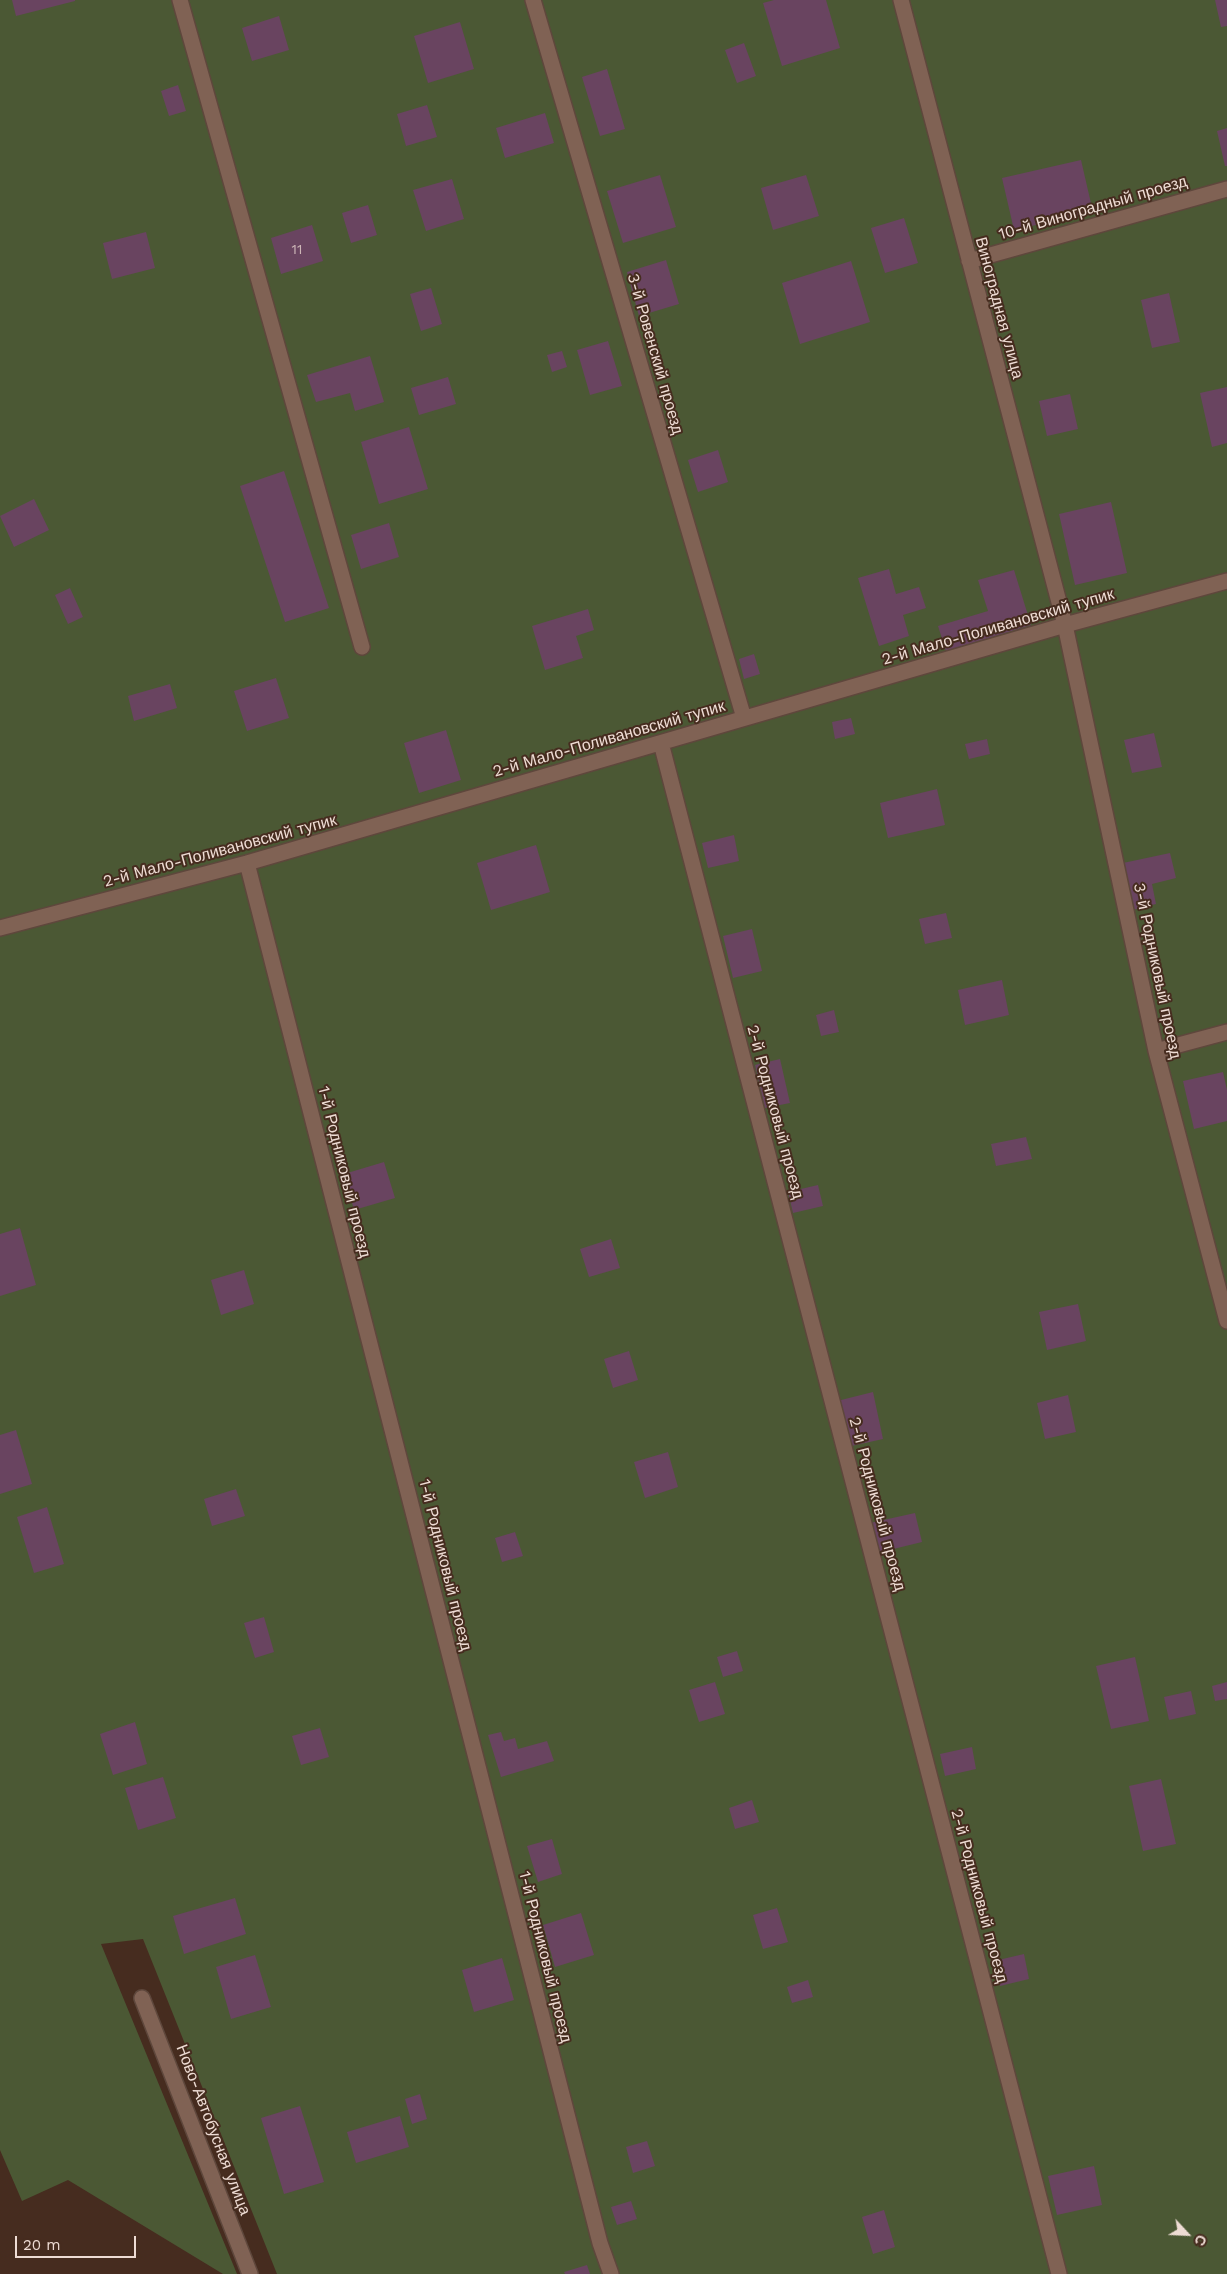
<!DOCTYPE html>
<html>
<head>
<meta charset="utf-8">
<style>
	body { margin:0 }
	#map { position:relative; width:1227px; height:2274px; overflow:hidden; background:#462c1f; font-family:"Work Sans",sans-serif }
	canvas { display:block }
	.north { position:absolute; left:1162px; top:2209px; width:50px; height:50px; -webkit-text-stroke:4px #462c1f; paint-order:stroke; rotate:115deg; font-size:14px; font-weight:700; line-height:20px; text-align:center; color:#eedcd4 }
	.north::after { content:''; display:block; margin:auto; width:18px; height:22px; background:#eedcd4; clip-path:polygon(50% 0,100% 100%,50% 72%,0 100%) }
	.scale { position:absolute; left:15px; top:2236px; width:121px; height:22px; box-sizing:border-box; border:2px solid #eedcd4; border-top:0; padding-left:6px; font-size:15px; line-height:18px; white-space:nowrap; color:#eedcd4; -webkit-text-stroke:4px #462c1f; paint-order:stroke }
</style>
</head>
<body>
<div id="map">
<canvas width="1227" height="2274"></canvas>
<div class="north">С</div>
<div class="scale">20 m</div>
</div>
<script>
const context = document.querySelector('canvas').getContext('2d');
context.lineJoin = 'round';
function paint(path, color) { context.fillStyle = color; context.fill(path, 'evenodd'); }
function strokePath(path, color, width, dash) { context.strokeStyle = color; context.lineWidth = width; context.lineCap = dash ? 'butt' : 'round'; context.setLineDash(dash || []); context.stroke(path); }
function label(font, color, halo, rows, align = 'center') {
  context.font = font + ' "Work Sans",sans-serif'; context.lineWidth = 4; context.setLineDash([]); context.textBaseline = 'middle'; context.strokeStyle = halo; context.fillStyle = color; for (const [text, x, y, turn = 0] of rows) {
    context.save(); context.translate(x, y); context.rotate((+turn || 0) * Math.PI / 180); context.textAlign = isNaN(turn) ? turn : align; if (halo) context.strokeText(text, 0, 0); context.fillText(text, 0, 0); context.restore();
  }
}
const green = new Path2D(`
	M 0,0 L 1227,0 L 1227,2274 L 277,2274 L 143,1939 L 101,1944 L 237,2274 L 223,2274 L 68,2180 L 22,2201 L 0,2150 Z`);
const building = new Path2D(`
	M 12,0 L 75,0 L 75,1 L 16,16 Z
	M 774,0 L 826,0 L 840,48 L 782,66 L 763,3 Z
	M 1215,0 L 1227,0 L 1227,26 L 1221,27 Z
	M 279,16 L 289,50 L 252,61 L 242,28 Z
	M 460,22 L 474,69 L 428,83 L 414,36 Z
	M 744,43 L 756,76 L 737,83 L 725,50 Z
	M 607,69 L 625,129 L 600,136 L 582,77 Z
	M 178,85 L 186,111 L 169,116 L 161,91 Z
	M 427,105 L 437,137 L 406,146 L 397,114 Z
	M 545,113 L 554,143 L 505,158 L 496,128 Z
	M 1227,128 L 1227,166 L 1225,166 L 1217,131 Z
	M 1081,160 L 1093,212 L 1014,230 L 1002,178 Z
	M 660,175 L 676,227 L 623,243 L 607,191 Z
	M 806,175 L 819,216 L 773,230 L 761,188 Z
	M 452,179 L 464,219 L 426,231 L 413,190 Z
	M 368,205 L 377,235 L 351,243 L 342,213 Z
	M 904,218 L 918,263 L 885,273 L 871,228 Z
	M 312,225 L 323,261 L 281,274 L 271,238 Z
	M 146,232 L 155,268 L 112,279 L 103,243 Z
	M 666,260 L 679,304 L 639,316 L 627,272 Z
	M 851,261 L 870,322 L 800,344 L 782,283 Z
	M 431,288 L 442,324 L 421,331 L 410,294 Z
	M 1169,293 L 1180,342 L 1152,348 L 1141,300 Z
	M 608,341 L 622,386 L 590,395 L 577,350 Z
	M 562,351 L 567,367 L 552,372 L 547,355 Z
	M 370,356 L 384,402 L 355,411 L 350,393 L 316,402 L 307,375 Z
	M 448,377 L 456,404 L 419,415 L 411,388 Z
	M 1227,387 L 1227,443 L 1212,447 L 1200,393 Z
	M 1070,394 L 1078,429 L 1047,436 L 1039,401 Z
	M 409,427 L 428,489 L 379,504 L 361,442 Z
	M 718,450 L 728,482 L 698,492 L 688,460 Z
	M 284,471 L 329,608 L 285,622 L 240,486 Z
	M 34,499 L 49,530 L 14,547 L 0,516 Z
	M 1111,502 L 1127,573 L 1075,585 L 1059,514 Z
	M 389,523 L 399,557 L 361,569 L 351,535 Z
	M 889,569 L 896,594 L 919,587 L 926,608 L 903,615 L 909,636 L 879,646 L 858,578 Z
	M 1014,570 L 1031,625 L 946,651 L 938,626 L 988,611 L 978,580 Z
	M 70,588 L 83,617 L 68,624 L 55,595 Z
	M 588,609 L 594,630 L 576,636 L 583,658 L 545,670 L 532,626 Z
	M 754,654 L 760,674 L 744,679 L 739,659 Z
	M 276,678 L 289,718 L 247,731 L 234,691 Z
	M 170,684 L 177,708 L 134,721 L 128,696 Z
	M 851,718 L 855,734 L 835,739 L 832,722 Z
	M 446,730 L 461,780 L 419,793 L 404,743 Z
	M 1154,733 L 1162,767 L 1132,773 L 1124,740 Z
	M 987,739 L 990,754 L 969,759 L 965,744 Z
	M 937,789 L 945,825 L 888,838 L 880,803 Z
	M 734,835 L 739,861 L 708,868 L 702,843 Z
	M 536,845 L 550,892 L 491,910 L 477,863 Z
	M 1170,853 L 1176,878 L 1152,884 L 1156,904 L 1133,910 L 1123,863 Z
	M 946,913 L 952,938 L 925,944 L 919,919 Z
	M 752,929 L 762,971 L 733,978 L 723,936 Z
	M 1002,980 L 1009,1015 L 965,1025 L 958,990 Z
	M 834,1010 L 839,1032 L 821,1036 L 816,1015 Z
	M 780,1059 L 790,1103 L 765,1108 L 755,1065 Z
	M 1223,1072 L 1227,1090 L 1227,1121 L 1194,1129 L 1183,1081 Z
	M 1026,1137 L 1032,1159 L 996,1166 L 991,1144 Z
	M 384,1162 L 395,1198 L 354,1210 L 344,1174 Z
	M 818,1185 L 823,1206 L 793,1213 L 788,1192 Z
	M 20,1228 L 36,1285 L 0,1296 L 0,1234 Z
	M 611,1239 L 620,1268 L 589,1277 L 580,1249 Z
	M 244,1270 L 254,1304 L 221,1315 L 211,1280 Z
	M 1078,1304 L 1086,1341 L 1047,1350 L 1039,1312 Z
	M 629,1351 L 638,1380 L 613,1388 L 604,1359 Z
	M 873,1392 L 883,1439 L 847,1447 L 837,1401 Z
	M 1068,1395 L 1076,1432 L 1045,1439 L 1037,1403 Z
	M 16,1430 L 32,1484 L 0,1494 L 0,1435 Z
	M 668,1452 L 678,1487 L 645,1498 L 634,1462 Z
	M 236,1489 L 245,1516 L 212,1526 L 204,1499 Z
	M 47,1507 L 64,1564 L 34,1573 L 17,1517 Z
	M 915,1513 L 922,1542 L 877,1553 L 870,1523 Z
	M 515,1532 L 523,1556 L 502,1562 L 495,1538 Z
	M 264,1617 L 274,1652 L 255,1658 L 244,1623 Z
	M 737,1651 L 743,1671 L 723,1677 L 717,1657 Z
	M 1135,1657 L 1149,1721 L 1111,1729 L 1096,1666 Z
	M 715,1682 L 725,1714 L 699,1722 L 689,1690 Z
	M 1227,1682 L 1227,1699 L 1215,1701 L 1212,1686 Z
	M 1191,1691 L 1196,1714 L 1169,1720 L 1164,1697 Z
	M 135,1722 L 147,1764 L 113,1775 L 100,1734 Z
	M 320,1728 L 329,1757 L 301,1765 L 292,1736 Z
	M 501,1732 L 504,1741 L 515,1738 L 518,1749 L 547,1741 L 554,1761 L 501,1777 L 488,1735 Z
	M 972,1747 L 976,1769 L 945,1776 L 940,1754 Z
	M 163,1777 L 176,1818 L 138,1830 L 125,1788 Z
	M 1161,1779 L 1176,1844 L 1143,1851 L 1129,1786 Z
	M 752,1800 L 759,1822 L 735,1829 L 729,1808 Z
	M 552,1839 L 562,1874 L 538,1882 L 527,1846 Z
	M 235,1898 L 246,1934 L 184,1954 L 173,1916 Z
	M 777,1908 L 788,1942 L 763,1949 L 753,1915 Z
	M 581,1913 L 594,1955 L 555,1967 L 543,1925 Z
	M 1024,1954 L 1029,1979 L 1000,1986 L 994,1961 Z
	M 255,1955 L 271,2007 L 231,2019 L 216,1967 Z
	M 502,1958 L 514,2000 L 474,2012 L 462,1970 Z
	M 808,1980 L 813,1997 L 792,2003 L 787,1987 Z
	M 420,2094 L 427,2119 L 412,2124 L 405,2099 Z
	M 300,2106 L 324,2182 L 284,2194 L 261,2118 Z
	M 400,2116 L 409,2147 L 356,2163 L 347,2132 Z
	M 647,2141 L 655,2166 L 633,2173 L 626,2147 Z
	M 1094,2166 L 1102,2205 L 1057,2215 L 1048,2176 Z
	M 631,2201 L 637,2219 L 617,2225 L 611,2207 Z
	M 884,2210 L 895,2247 L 873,2254 L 862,2217 Z
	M 587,2265 L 590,2274 L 565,2274 L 564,2272 Z`);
const minor = new Path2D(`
	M 180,0 L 362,647
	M 533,0 L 744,718
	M 901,0 L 1065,625 L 1156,1051 L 1227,1321
	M 969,261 L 1227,189
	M 661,743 L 1059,2274
	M 247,863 L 600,2243 L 611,2274
	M 0,928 L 247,863 L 1065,625 L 1227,581
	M 1156,1051 L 1227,1032
	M 142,1998 L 250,2274`);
const numberNames = [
	["11",297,250]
];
const streetNames = [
	["10-й Виноградный проезд",1093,208,-16],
	["Виноградная улица",999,308,75],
	["3-й Ровенский проезд",655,354,74],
	["2-й Мало-Поливановский тупик",998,627,-16],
	["2-й Мало-Поливановский тупик",609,739,-16],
	["2-й Мало-Поливановский тупик",220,851,-15],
	["3-й Родниковый проезд",1157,971,78],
	["2-й Родниковый проезд",775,1112,75],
	["1-й Родниковый проезд",344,1172,76],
	["2-й Родниковый проезд",877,1504,75],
	["1-й Родниковый проезд",445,1565,76],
	["2-й Родниковый проезд",979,1896,75],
	["1-й Родниковый проезд",545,1957,76],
	["Ново-Автобусная улица",213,2130,69]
];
paint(green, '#4b5834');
paint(building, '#694460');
strokePath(minor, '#5e473c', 18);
strokePath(minor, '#806254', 15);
label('14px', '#cdb6b7', null, numberNames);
label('16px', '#eedcd4', '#462c1f', streetNames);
</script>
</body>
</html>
